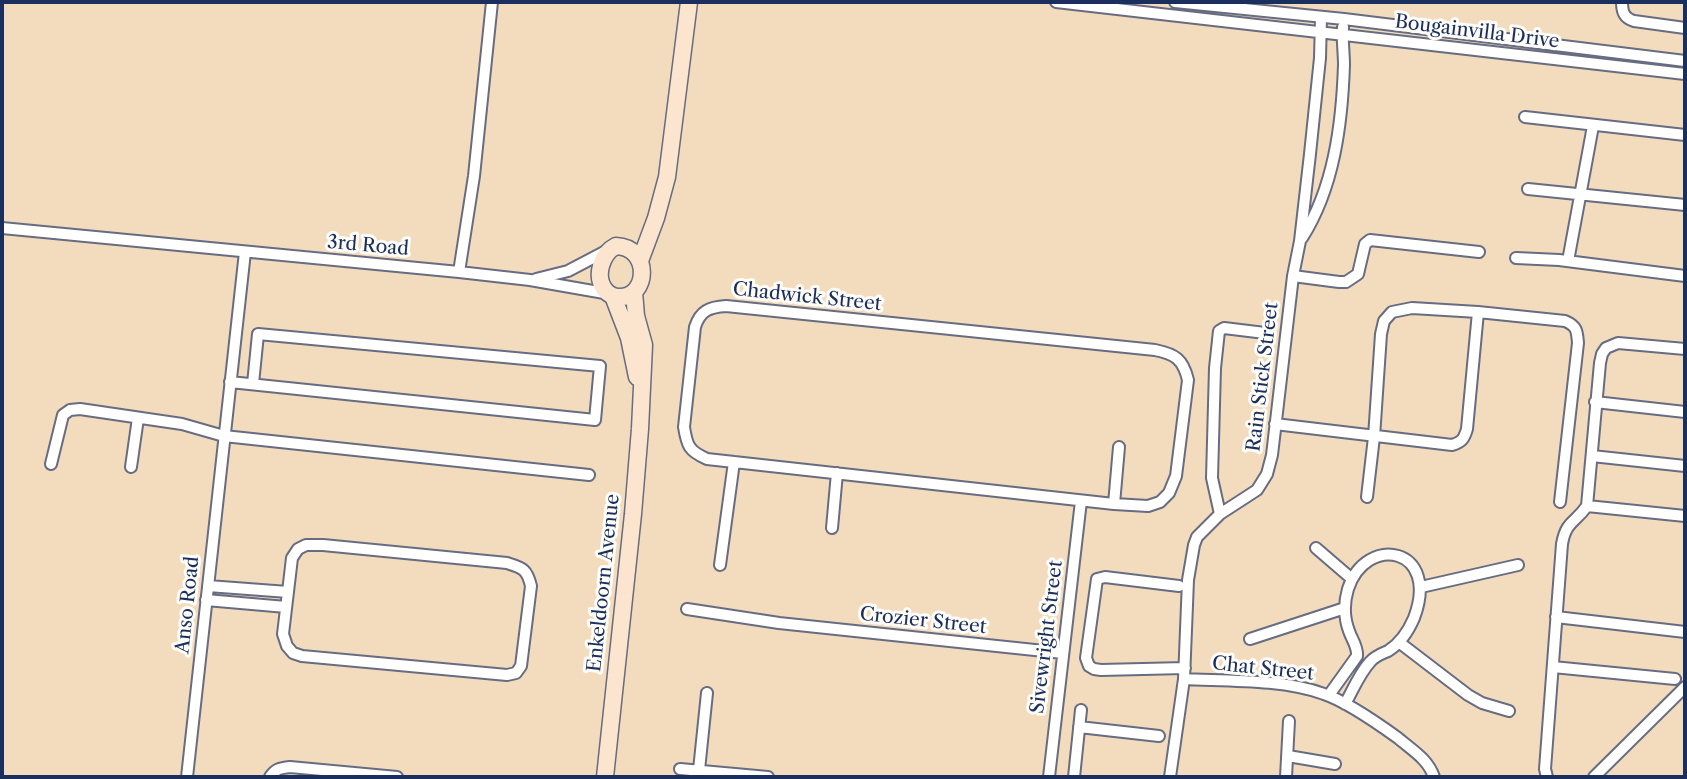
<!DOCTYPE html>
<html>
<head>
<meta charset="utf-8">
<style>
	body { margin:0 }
	#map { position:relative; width:1687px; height:779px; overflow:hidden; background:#f3dcbe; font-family:"Libre Caslon Text",serif }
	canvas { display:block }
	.frame { position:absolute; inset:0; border:4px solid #1b2f5e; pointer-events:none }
</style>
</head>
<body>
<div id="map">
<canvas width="1687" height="779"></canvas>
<div class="frame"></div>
</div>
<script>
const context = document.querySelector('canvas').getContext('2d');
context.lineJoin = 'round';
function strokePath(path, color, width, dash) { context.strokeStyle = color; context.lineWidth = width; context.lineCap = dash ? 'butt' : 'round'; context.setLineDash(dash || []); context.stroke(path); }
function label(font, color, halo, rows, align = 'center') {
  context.font = font + ' "Libre Caslon Text",serif'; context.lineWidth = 6; context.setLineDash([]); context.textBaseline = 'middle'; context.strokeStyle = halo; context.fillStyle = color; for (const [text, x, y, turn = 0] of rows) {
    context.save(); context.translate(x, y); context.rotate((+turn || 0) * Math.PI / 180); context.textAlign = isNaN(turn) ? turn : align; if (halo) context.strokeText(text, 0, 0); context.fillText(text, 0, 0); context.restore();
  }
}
const street = new Path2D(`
	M 1056,2 L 1685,74
	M 1175,2 L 1344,19 L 1685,61
	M 1622,2 C 1622,12 1624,18 1634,21 L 1685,28
	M 1525,117 L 1685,135
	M 1528,189 L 1685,205
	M 2,228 L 459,272 L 530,280 L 610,294
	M 1302,238 C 1334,188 1342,124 1344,65 C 1344,53 1342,40 1343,27
	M 1516,258 L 1559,260 L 1685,276
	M 1568,261 L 1593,126
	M 459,272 L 474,176 L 492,2
	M 1293,276 L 1339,282 L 1346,282 L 1358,274 L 1365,244 L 1370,240 L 1479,252
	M 536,279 L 568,271 L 608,250
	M 726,306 L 1155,350 C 1175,354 1183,359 1188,380 L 1176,476 L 1169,493 L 1160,502 L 1148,506 L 1114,504 L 707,459 C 689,451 687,446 684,427 L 695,327 C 700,311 709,307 726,306 Z
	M 230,382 L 595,420 L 600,366 L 258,334 L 253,384
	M 1595,402 L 1685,412
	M 1275,424 L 1452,445 C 1462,442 1464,439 1467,429 L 1478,312
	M 1592,456 L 1685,466
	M 51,464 L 63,415 L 70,410 L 80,409 L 182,424 L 224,436 L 589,475
	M 131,467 L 138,418
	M 1367,497 L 1374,437 L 1381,334 L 1384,321 L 1392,312 L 1412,308 L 1478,312 L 1565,321 C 1577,326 1577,331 1578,343 L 1560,502
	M 1114,504 L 1119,447
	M 1587,506 L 1685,516
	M 1220,514 L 1212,478 L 1215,368 L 1219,331 L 1224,328 L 1265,333
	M 832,528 L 837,473
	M 306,545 L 323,545 L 507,563 C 523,568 527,569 531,586 L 521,666 L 516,673 L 507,675 L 302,656 L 293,653 L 287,646 L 283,634 L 292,558 L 298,549 Z
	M 1316,548 L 1352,579
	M 720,565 L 734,462
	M 208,586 L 288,592
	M 1179,586 L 1105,577 L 1097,579 L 1086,658 L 1089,666 L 1094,669 L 1101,670 L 1185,668
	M 1421,587 L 1518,565
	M 206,600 L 286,607
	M 687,609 L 779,623 L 1063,653
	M 1556,617 L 1685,632
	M 1250,639 L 1345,608
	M 1400,643 L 1468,695 L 1482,703 L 1509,711
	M 1553,667 L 1675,679
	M 1184,679 C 1227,681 1283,679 1324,694 C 1345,701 1380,725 1398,738 C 1412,750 1428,759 1434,777
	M 1329,695 L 1357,656 C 1358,647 1352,640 1349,631 C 1344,618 1344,602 1348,589 C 1366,533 1441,547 1414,618 C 1408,632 1401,643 1388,651 C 1381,654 1375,656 1370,662 C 1359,674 1353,690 1345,704
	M 1079,727 L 1159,736
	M 1288,756 L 1335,764
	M 680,769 L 768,777
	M 699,770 L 707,693
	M 187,777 L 245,252
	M 270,777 C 275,769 280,768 290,767 L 397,777
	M 1049,777 L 1081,501
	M 1074,777 L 1081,710
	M 1170,777 L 1184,679 L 1188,580 L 1194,545 L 1197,537 L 1220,514 L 1257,490 L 1267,474 L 1272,455 L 1293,276 L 1300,241 L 1310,154 L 1320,58 L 1321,18
	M 1286,777 L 1289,721
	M 1547,777 L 1545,769 L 1562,544 C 1566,521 1575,523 1587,506 L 1600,363 L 1602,354 L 1606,348 L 1618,343 L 1685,349
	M 1594,777 L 1685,687`);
const secondary = new Path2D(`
	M 616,246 C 651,247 649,298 619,297 C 613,297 609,295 605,290 C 594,276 602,253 616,246 Z
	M 640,261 L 656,218 L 667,177 L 689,2
	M 613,296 L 629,338 L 637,377
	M 605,777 L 633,514 L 640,429 L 644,345 L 636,316 L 634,292`);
const streetNames = [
	["Bougainvilla Drive",1477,32,7],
	["3rd Road",368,246,5],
	["Chadwick Street",807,297,6],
	["Rain Stick Street",1263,377,-83],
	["Enkeldoorn Avenue",604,583,-84],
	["Anso Road",188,605,-84],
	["Crozier Street",923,621,6],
	["Sivewright Street",1047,637,-83],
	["Chat Street",1263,669,6]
];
strokePath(street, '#676c80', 14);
strokePath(secondary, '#676c80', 19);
strokePath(street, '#fff', 10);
strokePath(secondary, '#fbe5cf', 16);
label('19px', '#1b2f5e', '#fdfcf7', streetNames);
</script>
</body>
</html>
